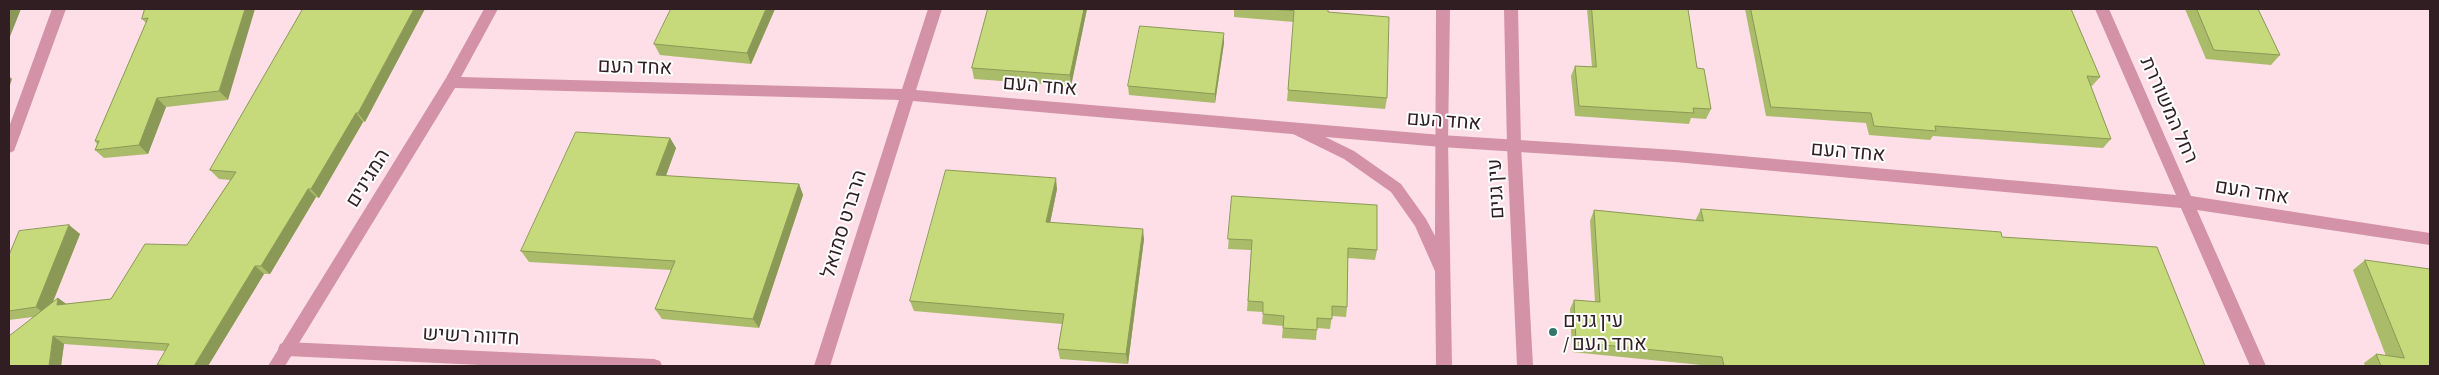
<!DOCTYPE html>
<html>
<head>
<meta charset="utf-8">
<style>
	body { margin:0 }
	#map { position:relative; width:2439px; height:375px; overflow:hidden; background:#fedfe8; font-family:"Alegreya Sans",sans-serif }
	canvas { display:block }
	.frame { position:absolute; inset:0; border:10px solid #301e23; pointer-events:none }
</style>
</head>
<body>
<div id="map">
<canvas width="2439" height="375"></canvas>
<div class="frame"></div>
</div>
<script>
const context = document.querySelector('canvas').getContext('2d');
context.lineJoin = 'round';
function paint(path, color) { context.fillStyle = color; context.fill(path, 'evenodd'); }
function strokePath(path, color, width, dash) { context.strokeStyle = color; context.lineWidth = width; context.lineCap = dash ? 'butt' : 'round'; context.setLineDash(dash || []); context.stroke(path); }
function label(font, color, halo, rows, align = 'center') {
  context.font = font + ' "Alegreya Sans",Heebo,sans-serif'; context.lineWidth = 4; context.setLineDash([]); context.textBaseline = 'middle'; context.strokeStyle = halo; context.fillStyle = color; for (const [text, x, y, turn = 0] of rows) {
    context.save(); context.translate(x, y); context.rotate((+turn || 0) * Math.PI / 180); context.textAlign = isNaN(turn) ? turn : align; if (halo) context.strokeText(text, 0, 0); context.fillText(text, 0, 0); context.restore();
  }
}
const service = new Path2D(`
	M 14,126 L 19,128 L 21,132 L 14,151 L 9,153 L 9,128 Z`);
const pedestrian = new Path2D(`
	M 286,342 L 654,359 L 660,361 L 662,366 L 503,366 L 286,356 L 280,354 L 278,349 L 280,344 Z`);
const minor = new Path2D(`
	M 52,9 L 66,9 L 21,132 L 19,136 L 14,138 L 9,136 L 9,127 Z
	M 484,9 L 498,9 L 461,77 L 902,89 L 928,9 L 942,9 L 916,90 L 1441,135 L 1675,150 L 2176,195 L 2095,9 L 2109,9 L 2191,196 L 2430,233 L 2430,245 L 2197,210 L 2266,366 L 2250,366 L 2181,208 L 1675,162 L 1441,147 L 913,101 L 830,366 L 814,366 L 899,100 L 455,88 L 285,366 L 268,366 L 446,78 Z`);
const tertiary = new Path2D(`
	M 1436,9 L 1450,9 L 1448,141 L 1452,366 L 1436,366 L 1435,271 L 1415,226 L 1391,192 L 1344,159 L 1289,132 L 1287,128 L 1289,124 L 1299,124 L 1354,151 L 1401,184 L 1426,219 L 1435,236 Z
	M 1504,9 L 1518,9 L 1521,146 L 1533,366 L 1517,366 L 1507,146 Z`);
const wall = new Path2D(`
	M 145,9 L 228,100 L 166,107 L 148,154 L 104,158 L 95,150 L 97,144 L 95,141 L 146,23 L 142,19 Z
	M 303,9 L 365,122 L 363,122 L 319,198 L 316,197 L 270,274 L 264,274 L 208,366 L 159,366 L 157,365 L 165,351 L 64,344 L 61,366 L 33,317 L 9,320 L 9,255 L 69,225 L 80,234 L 53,302 L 58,298 L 66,304 L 111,299 L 187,245 L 230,180 L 219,179 L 210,170 Z
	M 775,9 L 751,64 L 660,55 L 654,44 Z
	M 988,9 L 1087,9 L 1071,86 L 974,79 L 972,68 Z
	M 1234,9 L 1328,9 L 1328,12 L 1387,98 L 1385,109 L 1287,101 L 1294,22 L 1234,17 Z
	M 1587,9 L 1688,9 L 1697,68 L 1711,109 L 1706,119 L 1691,118 L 1689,124 L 1575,116 L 1571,76 L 1575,66 L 1592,67 Z
	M 1745,9 L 2071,9 L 2100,77 L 2092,86 L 2091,86 L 2111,139 L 2103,148 L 1933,136 L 1930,140 L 1869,135 L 1866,123 L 1766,116 Z
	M 2185,9 L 2258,9 L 2280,55 L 2271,65 L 2206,59 Z
	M 1224,43 L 1215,103 L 1129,95 L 1128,86 Z
	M 670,138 L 676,148 L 666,176 L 799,184 L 803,195 L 759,328 L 662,319 L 655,309 L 671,270 L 529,262 L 521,251 Z
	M 1057,189 L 1050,223 L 1144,239 L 1128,364 L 1060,359 L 1058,349 L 1062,324 L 914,311 L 910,301 Z
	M 1232,196 L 1377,250 L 1375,260 L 1348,258 L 1347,307 L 1346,317 L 1332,316 L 1330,329 L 1317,328 L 1316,340 L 1282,338 L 1283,326 L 1262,324 L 1263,312 L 1247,311 L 1251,250 L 1228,249 Z
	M 1701,209 L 2002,237 L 2205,366 L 1711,366 L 1572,352 L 1570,309 L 1574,300 L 1595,302 L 1590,221 L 1594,210 L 1696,221 L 1696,219 Z
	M 2365,260 L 2430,366 L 2365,366 L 2364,363 L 2376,354 L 2386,356 L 2353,270 Z`);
const shadedWall = new Path2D(`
	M 9,9 L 21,9 L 9,39 Z
	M 245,9 L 255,9 L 228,100 L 219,91 Z
	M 414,9 L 425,9 L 365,122 L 358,113 Z
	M 766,9 L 775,9 L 751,64 L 747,53 Z
	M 1084,9 L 1087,9 L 1071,86 L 1070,75 Z
	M 1224,33 L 1224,43 L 1215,103 L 1215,94 Z
	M 9,76 L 12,79 L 9,88 Z
	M 157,98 L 166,107 L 148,154 L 139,145 Z
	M 356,113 L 363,122 L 319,198 L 311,189 Z
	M 670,138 L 676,148 L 662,186 L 656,175 Z
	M 1056,178 L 1057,189 L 1048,233 L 1046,222 Z
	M 799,184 L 803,195 L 759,328 L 753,319 Z
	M 308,189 L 316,197 L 270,274 L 261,266 Z
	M 69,225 L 80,234 L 47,316 L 36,307 Z
	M 1143,229 L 1144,239 L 1128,364 L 1126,354 Z
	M 255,266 L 264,274 L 208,366 L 194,366 Z
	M 58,298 L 69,306 L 57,305 Z
	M 53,336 L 64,344 L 61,366 L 49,366 Z`);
const building = new Path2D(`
	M 145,9 L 245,9 L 219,91 L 157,98 L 139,145 L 95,150 L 99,141 L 95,141 L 148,18 L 142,19 Z
	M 303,9 L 414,9 L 358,113 L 356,113 L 311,189 L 308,189 L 261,266 L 255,266 L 194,366 L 175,366 L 157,365 L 169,344 L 53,336 L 49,366 L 9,366 L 9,336 L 58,298 L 57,305 L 111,299 L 145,244 L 187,245 L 236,172 L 210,170 Z
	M 671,9 L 766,9 L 747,53 L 654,44 Z
	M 988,9 L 1084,9 L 1070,75 L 972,68 Z
	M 1268,9 L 1328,9 L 1328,12 L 1389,17 L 1387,98 L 1288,90 L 1294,11 Z
	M 1592,9 L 1688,9 L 1697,68 L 1704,69 L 1711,109 L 1693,108 L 1694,113 L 1579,106 L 1575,66 L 1596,67 Z
	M 1751,9 L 2071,9 L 2100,77 L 2087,76 L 2111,139 L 1935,126 L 1936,131 L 1874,126 L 1871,113 L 1771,107 Z
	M 2197,9 L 2258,9 L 2280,55 L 2214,50 Z
	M 1140,26 L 1224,33 L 1215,94 L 1128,86 Z
	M 576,132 L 670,138 L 656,175 L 799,184 L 753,319 L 655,309 L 675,261 L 521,251 Z
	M 946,170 L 1056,178 L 1046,222 L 1143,229 L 1126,354 L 1058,349 L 1064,314 L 910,301 Z
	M 1232,196 L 1377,205 L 1377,250 L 1348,248 L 1347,307 L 1332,306 L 1332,319 L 1317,318 L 1317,330 L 1283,328 L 1284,316 L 1263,314 L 1263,302 L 1248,301 L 1252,240 L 1228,239 Z
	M 1701,209 L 2001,232 L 2002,237 L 2157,247 L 2205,366 L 1724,366 L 1722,357 L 1576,342 L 1574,300 L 1600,302 L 1594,210 L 1703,221 Z
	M 69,225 L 36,307 L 9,311 L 9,255 L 19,231 Z
	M 2365,260 L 2430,269 L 2430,366 L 2381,366 L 2376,354 L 2404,358 Z`);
const markers = [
	[1553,332,5,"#33776a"]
];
const streetNames = [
	["אחד העם",635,67,2],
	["אחד העם",1040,86,5],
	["רחל המשוררת",2169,110,66],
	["אחד העם",1444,121,4],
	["אחד העם",1848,152,5],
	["המגינים",368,178,-58],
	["עין גנים",1496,189,-93],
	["אחד העם",2252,192,9],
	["הרברט סמואל",844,224,-73],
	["חדווה רשיש",471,336,3]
];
const poiNames = [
	["עין גנים",1563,321],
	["/ אחד העם",1563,344]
];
paint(service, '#d392a7');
paint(pedestrian, '#d392a7');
paint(minor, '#d392a7');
paint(tertiary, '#d392a7');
paint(wall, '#aabb6a');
paint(shadedWall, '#8b9956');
paint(building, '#c6da7b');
strokePath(building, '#8b9956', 1);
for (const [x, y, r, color] of markers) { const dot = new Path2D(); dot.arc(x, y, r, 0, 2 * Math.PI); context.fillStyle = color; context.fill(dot); strokePath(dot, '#fff', 2); }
label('20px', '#301e23', '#fff', streetNames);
label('20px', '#301e23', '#fff', poiNames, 'left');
</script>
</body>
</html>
